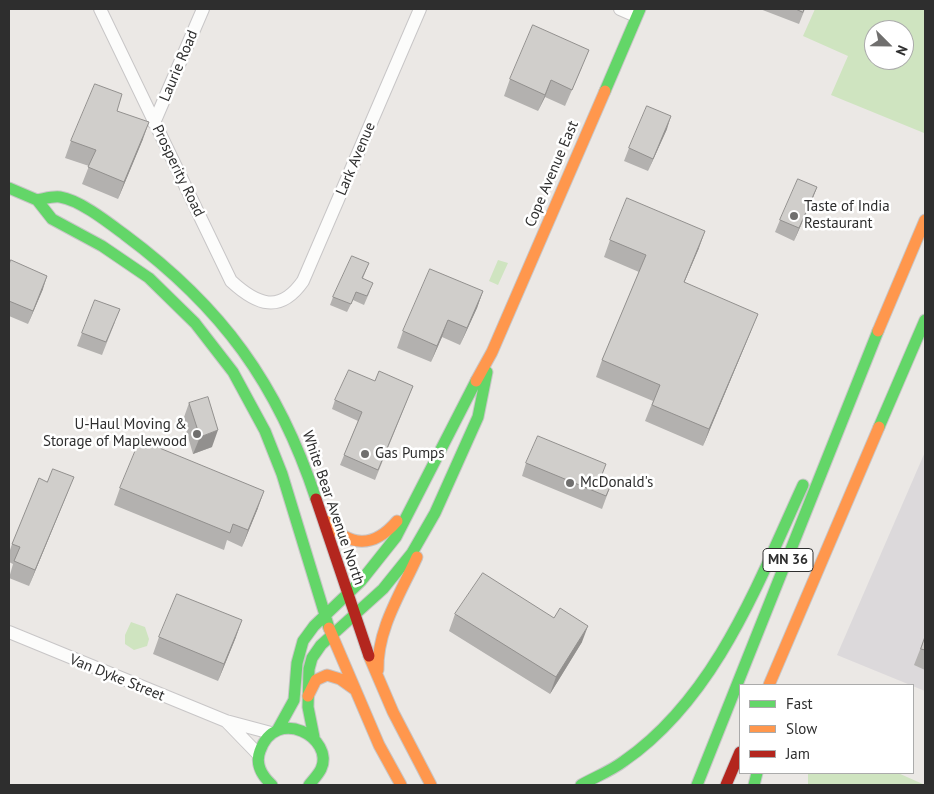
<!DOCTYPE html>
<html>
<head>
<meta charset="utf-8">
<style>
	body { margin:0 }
	#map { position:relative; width:934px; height:794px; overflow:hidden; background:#ebe8e5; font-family:"PT Sans",sans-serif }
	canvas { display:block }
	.frame { position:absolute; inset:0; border:10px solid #2e2e2e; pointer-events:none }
	.legend { position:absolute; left:739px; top:684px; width:175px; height:90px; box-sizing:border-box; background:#fff; border:1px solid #ababab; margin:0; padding:6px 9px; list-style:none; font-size:15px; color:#2e2e2e }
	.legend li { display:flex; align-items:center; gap:10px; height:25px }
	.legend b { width:25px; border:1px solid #ababab }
	.north { position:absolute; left:864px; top:20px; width:50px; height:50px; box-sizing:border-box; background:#fff; border:1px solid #ababab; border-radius:50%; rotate:113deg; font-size:14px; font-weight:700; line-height:20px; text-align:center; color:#2e2e2e }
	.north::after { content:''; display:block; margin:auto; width:18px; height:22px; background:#706f6e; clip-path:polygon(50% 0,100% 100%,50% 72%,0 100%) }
</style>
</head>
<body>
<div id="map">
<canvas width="934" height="794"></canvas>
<div class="frame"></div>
<ul class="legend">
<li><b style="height:6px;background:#63d668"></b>Fast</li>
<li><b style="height:6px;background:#ff974d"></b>Slow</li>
<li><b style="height:6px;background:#b3261e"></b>Jam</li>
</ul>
<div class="north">N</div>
</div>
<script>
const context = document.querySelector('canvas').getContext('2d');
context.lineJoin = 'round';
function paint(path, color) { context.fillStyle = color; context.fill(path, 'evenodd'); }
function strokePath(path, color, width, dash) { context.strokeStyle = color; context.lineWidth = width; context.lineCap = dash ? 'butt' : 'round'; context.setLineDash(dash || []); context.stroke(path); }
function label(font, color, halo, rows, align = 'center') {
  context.font = font + ' "PT Sans",sans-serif'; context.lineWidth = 5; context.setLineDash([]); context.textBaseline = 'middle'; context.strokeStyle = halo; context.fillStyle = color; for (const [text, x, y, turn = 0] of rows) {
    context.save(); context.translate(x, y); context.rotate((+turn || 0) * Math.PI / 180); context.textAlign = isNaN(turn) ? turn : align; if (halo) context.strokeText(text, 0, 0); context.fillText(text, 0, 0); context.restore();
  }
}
const industrial = new Path2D(`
	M 925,452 L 925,691 L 837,655 Z`);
const green = new Path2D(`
	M 815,9 L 925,9 L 924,133 L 831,95 L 848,56 L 803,36 ZM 874,30 L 904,30 L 904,60 L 874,60 Z
	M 498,260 L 508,263 L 498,285 L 489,281 Z
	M 131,622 L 145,627 L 149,639 L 147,646 L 134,650 L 125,644 L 125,635 Z
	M 808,773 L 898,773 L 925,785 L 808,785 Z`);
const street = new Path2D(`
	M 100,9 L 231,281 C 257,305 280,314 303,281 L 420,9
	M 620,9 L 636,16
	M 154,123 L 203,9
	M 9,632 L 226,721 L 271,733
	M 226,721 L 258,754`);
const fast = new Path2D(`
	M 605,91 L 640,9
	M 9,188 L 37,200 L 52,219 L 102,246 L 149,278 L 195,323 L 233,372 L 265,431 L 282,474 L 329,628
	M 37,200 C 44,199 52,196 60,197 C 80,200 109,223 125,235 C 222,307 278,384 316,499
	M 879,427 L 925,320
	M 278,729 L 294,700 L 297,663 L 303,641 L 314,626 L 361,581 L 396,537 L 476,381
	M 314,737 L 308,707 L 309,669 L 312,658 L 321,645 L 383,589 L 412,553 L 435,513 L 478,417 L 487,372
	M 272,785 C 262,776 255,764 260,751 C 276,705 335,738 321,769 C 318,775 313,780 309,785
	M 581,785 C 595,777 611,771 624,761 C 716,697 758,583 803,485
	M 697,785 L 878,331
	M 754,785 L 757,773`);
const slow = new Path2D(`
	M 878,331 L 925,220
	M 476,381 L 492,352 L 605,91
	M 326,521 C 350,547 373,549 397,521
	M 329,628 L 379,745 L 401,785
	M 369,656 L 393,712 L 431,785
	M 378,670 C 377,629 401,593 417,557
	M 769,685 L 879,427
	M 308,696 L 316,680 L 327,675 L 340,679 L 354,689`);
const jam = new Path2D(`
	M 316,499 L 369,656
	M 726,785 L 740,752`);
const wall = new Path2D(`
	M 760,9 L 805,9 L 799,24 Z
	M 582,67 L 565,106 L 545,97 L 538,111 L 504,96 L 510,79 Z
	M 117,111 L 143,139 L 118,199 L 82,184 L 89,166 L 65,158 L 71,141 Z
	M 667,129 L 648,171 L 624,161 L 629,148 Z
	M 817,187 L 812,200 L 794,241 L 775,232 L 780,220 Z
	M 610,240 L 699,248 L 684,283 L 751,331 L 703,446 L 645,421 L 653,401 L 596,377 L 602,360 L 639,272 L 604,257 Z
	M 369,263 L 363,278 L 370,291 L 364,305 L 353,300 L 347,312 L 330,305 L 333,297 Z
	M 9,265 L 43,289 L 28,324 L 9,316 Z
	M 483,291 L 477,308 L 460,345 L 442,337 L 431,362 L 397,348 L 403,331 Z
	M 115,322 L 102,355 L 77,346 L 82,333 Z
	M 375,381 L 413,386 L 375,480 L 340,465 L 358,421 L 332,409 L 335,400 Z
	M 189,403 L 212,447 L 193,454 L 183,420 Z
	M 526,463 L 601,477 L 612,482 L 602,509 L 522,476 Z
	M 47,482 L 67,494 L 29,586 L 9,578 L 13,564 L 9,562 L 9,553 L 12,544 Z
	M 120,488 L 258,508 L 242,547 L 227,540 L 224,550 L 114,505 Z
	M 455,614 L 582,642 L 550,694 L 449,631 Z
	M 159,637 L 236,637 L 218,681 L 153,654 Z
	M 925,637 L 925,670 L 914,665 Z`);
const shadedWall = new Path2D(`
	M 551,80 L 545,97 L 538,111 L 545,95 Z
	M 671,116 L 667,129 L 648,171 L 653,159 Z
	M 149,122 L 143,139 L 118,199 L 124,182 Z
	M 817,187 L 812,200 L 794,241 L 799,228 Z
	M 705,231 L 699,248 L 677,299 Z
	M 47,276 L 43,289 L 28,324 L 33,311 Z
	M 483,291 L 477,308 L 460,345 L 467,328 Z
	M 758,314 L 751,331 L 703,446 L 709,429 Z
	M 448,320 L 442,337 L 431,362 L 437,346 Z
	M 218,430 L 212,447 L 193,454 L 200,437 Z
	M 74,477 L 67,494 L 29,586 L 35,570 Z
	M 264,491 L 258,508 L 242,547 L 248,530 Z
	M 242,620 L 236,637 L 218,681 L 224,664 Z
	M 588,626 L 582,642 L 550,694 L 556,677 Z`);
const building = new Path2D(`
	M 796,9 L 804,9 L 803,12 Z
	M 533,25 L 589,50 L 572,90 L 551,80 L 545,95 L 510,79 Z
	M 95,84 L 122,94 L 117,111 L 149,122 L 124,182 L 88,167 L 96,150 L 71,141 Z
	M 647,106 L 671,116 L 653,159 L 629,148 Z
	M 798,179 L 817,187 L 799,228 L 780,220 Z
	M 627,198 L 705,231 L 684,282 L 758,314 L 709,429 L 652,405 L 660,385 L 602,360 L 646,255 L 610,240 Z
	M 352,256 L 369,263 L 362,278 L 373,283 L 367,296 L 356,292 L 351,304 L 333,297 Z
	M 11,260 L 47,276 L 33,311 L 9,301 L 9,265 Z
	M 430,269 L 483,291 L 467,328 L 448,320 L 437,346 L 403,331 Z
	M 95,300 L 120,309 L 106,342 L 82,333 Z
	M 349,370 L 375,381 L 379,371 L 413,386 L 378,470 L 344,455 L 362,412 L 335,400 Z
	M 208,397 L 218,430 L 200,437 L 189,403 Z
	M 538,436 L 606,464 L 601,477 L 612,482 L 606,496 L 526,463 Z
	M 140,440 L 264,491 L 248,530 L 233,524 L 230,533 L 120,488 Z
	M 53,469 L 74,477 L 35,570 L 14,561 L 20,547 L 12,544 L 39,478 L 47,482 Z
	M 483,573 L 554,618 L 560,608 L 588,626 L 556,677 L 455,614 Z
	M 177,594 L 242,620 L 224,664 L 159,637 Z
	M 925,637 L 925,650 L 921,649 Z`);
const markers = [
	[794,216,5,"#706f6e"],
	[197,434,5,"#706f6e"],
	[365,454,5,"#706f6e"],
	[570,483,5,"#706f6e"]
];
const shields = [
	[788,560,50]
];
const shieldNames = [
	["MN 36",788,560]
];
const streetNames = [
	["Laurie Road",179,66,-67],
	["Lark Avenue",356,159,-67],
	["Prosperity Road",178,171,64],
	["Cope Avenue East",552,174,-67],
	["White Bear Avenue North",333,508,71],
	["Van Dyke Street",117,678,22]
];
const poiNames = [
	["Taste of India",804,207],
	["Restaurant",804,224],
	["U-Haul Moving &",187,425,"right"],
	["Storage of Maplewood",187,442,"right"],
	["Gas Pumps",375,454],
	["McDonald's",580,483]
];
paint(industrial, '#dcd9db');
paint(green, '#cfe4c0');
strokePath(street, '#c8c6c7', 14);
strokePath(fast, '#c8c6c7', 13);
strokePath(slow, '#c8c6c7', 13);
strokePath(jam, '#c8c6c7', 13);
strokePath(street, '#fcfcfb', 12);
strokePath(fast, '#63d668', 11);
strokePath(slow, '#ff974d', 11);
strokePath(jam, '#b3261e', 11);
paint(wall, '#b3b1af');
paint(shadedWall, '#92908e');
paint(building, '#d0cecb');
strokePath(building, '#92908e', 1);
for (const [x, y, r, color] of markers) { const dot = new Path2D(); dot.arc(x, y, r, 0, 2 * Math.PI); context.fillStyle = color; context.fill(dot); strokePath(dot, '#fff', 2); }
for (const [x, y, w] of shields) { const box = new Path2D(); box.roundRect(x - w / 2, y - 11.5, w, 23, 4); context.fillStyle = '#fff'; context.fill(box); strokePath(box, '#2e2e2e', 1); }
label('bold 14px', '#2e2e2e', null, shieldNames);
label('15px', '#2e2e2e', '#fff', streetNames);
label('15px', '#2e2e2e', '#fff', poiNames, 'left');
</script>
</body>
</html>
